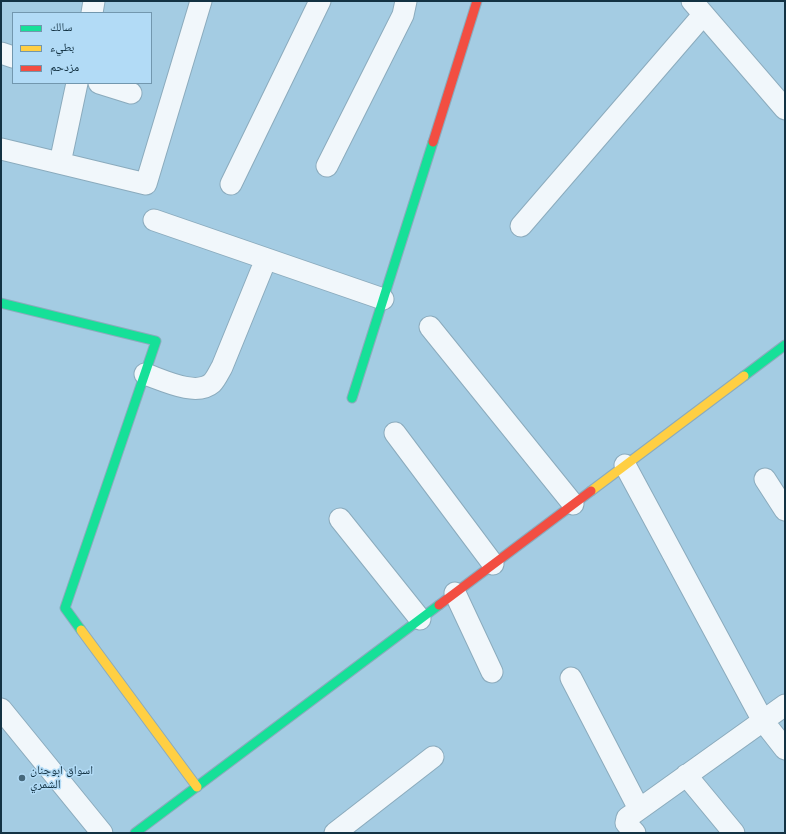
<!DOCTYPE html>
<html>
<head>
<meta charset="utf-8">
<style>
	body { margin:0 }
	#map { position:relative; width:786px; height:834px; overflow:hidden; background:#a4cce3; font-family:"Space Grotesk","Noto Naskh Arabic",sans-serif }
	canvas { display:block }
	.frame { position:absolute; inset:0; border:2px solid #133243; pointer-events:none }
	.legend { position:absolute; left:12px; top:12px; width:140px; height:72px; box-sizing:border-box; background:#b2dbf6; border:1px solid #7297ae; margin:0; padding:5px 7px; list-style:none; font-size:12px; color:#133243 }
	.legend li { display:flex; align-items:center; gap:8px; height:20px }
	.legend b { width:20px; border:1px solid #7297ae }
</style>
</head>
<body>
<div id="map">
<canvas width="786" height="834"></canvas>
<div class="frame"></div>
<ul class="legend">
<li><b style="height:5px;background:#16e098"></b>سالك</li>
<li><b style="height:5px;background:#ffcf43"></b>بطيء</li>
<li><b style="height:5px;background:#f24e42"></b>مزدحم</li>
</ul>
</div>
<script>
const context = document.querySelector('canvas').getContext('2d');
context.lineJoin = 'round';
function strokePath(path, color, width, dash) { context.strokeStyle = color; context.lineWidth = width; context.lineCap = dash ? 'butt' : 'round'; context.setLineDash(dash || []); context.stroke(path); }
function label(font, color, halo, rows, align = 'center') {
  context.font = font + ' "Space Grotesk","Noto Naskh Arabic",sans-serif'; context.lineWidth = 3; context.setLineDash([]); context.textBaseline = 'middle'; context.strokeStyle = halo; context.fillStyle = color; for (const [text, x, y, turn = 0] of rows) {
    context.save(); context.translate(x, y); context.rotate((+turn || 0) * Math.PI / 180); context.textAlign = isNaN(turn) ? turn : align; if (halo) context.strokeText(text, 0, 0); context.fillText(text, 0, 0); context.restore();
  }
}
const street = new Path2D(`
	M 692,1 L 785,109
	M 92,13 L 94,1
	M 1,53 L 13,57
	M 99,83 L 131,93
	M 1,149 L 146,184 L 201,1
	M 60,163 L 77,83
	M 327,166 L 403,15 L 406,1
	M 231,184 L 320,1
	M 154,220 L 383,299
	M 521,226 L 703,15
	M 430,327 L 573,504
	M 145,374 C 163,380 196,397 212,383 C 216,379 219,372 222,367 L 266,259
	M 395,433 L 493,564
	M 625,465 L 763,721 L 785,749
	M 765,479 L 785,510
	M 340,519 L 420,619
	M 455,593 L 492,672
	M 571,678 L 639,809
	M 1,709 L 102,833
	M 686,775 L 734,833
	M 335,833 L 433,757
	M 635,833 L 626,823 L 627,818 L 785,705`);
const fast = new Path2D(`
	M 1,303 L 156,341 L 65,608 L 81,630
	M 744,376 L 785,345
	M 352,398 L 433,142
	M 135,833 L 439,605`);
const slow = new Path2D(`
	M 591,491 L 744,376
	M 81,630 L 197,787`);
const jam = new Path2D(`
	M 433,142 L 477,1
	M 439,605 L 591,491`);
const markers = [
	[22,778,4,"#46687b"]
];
const poiNames = [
	["اسواق ابوجنان",30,771],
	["الشمري",30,785]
];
strokePath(street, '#8babbd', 23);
strokePath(fast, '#8babbd', 11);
strokePath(slow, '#8babbd', 11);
strokePath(jam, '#8babbd', 11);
strokePath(street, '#f1f7fb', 21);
strokePath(fast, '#16e098', 9);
strokePath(slow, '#ffcf43', 9);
strokePath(jam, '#f24e42', 9);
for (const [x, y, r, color] of markers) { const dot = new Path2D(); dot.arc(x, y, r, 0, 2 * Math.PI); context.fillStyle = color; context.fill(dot); strokePath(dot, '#b2dbf6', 1.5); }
label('12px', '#133243', '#b2dbf6', poiNames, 'left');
</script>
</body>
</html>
